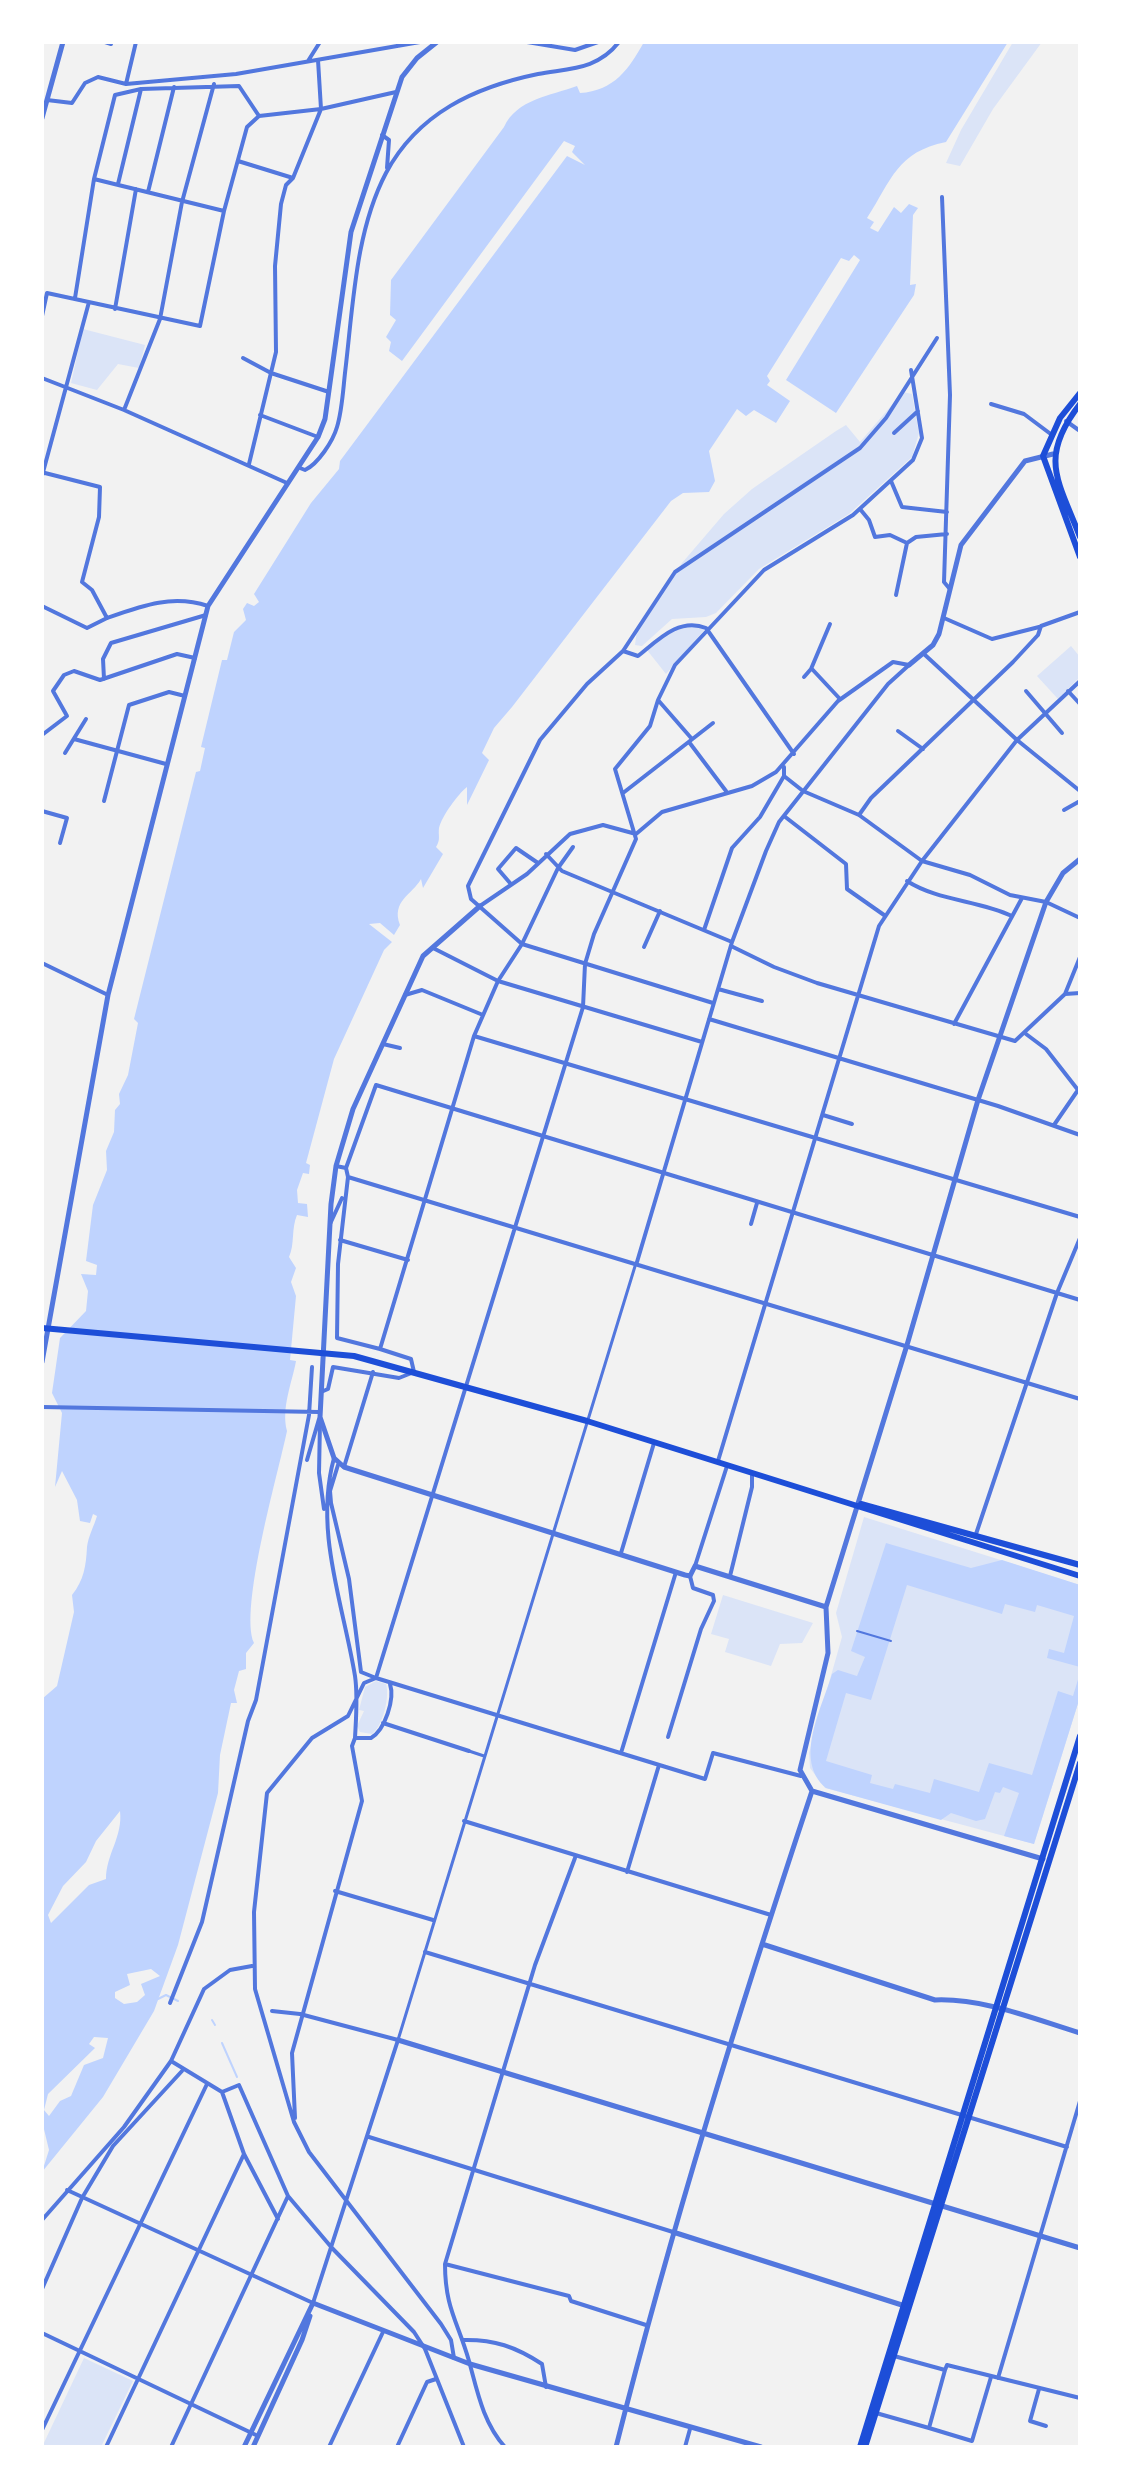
<!DOCTYPE html>
<html>
<head>
<meta charset="utf-8">
<style>
	body { margin:0 }
	#map { position:relative; width:1122px; height:2489px; overflow:hidden; background:#f2f2f2; font-family:"IBM Plex Serif",serif }
	canvas { display:block }
	.frame { position:absolute; inset:0; border:44px solid #fff; pointer-events:none }
</style>
</head>
<body>
<div id="map">
<canvas width="1122" height="2489"></canvas>
<div class="frame"></div>
</div>
<script>
const context = document.querySelector('canvas').getContext('2d');
context.lineJoin = 'round';
function paint(path, color) { context.fillStyle = color; context.fill(path, 'evenodd'); }
function strokePath(path, color, width, dash) { context.strokeStyle = color; context.lineWidth = width; context.lineCap = dash ? 'butt' : 'round'; context.setLineDash(dash || []); context.stroke(path); }
const green = new Path2D(`
	M 1013,42 L 1042,42 L 993,109 L 960,166 L 946,163 L 961,130 Z
	M 83,329 L 145,345 L 139,368 L 118,364 L 97,390 L 71,383 Z
	M 903,392 L 912,394 L 919,433 L 912,457 L 849,514 L 759,569 L 716,613 L 706,617 L 672,619 L 642,646 L 635,645 L 637,630 L 682,563 L 724,514 L 752,489 L 836,431 L 846,425 L 860,442 Z
	M 698,625 L 706,628 L 666,674 L 647,650 L 673,629 Z
	M 1071,646 L 1080,657 L 1080,677 L 1058,699 L 1037,676 Z
	M 864,1517 L 1080,1585 L 1080,1697 L 1034,1844 L 825,1788 L 810,1768 L 809,1753 L 842,1637 L 836,1613 Z
	M 723,1595 L 813,1623 L 802,1643 L 780,1644 L 771,1666 L 725,1652 L 729,1639 L 711,1634 Z
	M 376,1681 L 386,1684 C 390,1696 383,1726 372,1734 L 360,1732 L 357,1726 L 364,1711 L 359,1710 L 365,1687 Z
	M 84,2358 L 133,2381 L 101,2447 L 42,2447 Z`);
const water = new Path2D(`
	M 644,42 L 1008,42 L 946,142 C 897,152 892,179 867,218 L 874,222 L 870,228 L 878,232 L 894,207 L 901,213 L 909,204 L 918,208 L 913,215 L 910,285 L 916,284 L 914,295 L 836,413 L 786,380 L 860,260 L 854,255 L 849,261 L 841,258 L 767,376 L 770,381 L 767,385 L 790,401 L 776,423 L 754,410 L 746,416 L 737,409 L 709,451 L 715,481 L 709,492 L 683,493 L 671,501 L 512,707 L 494,728 L 482,753 L 489,760 L 467,805 L 467,787 C 458,794 442,816 439,828 C 438,836 441,839 436,847 L 443,854 L 423,888 L 421,879 C 412,895 391,901 400,925 L 394,935 L 380,923 L 369,924 L 392,942 L 384,950 L 334,1059 L 306,1163 L 310,1165 L 309,1174 L 303,1173 L 297,1190 L 298,1203 L 307,1204 L 308,1217 L 297,1215 C 291,1229 295,1244 289,1257 L 296,1268 L 291,1282 L 296,1296 L 290,1360 L 296,1361 C 292,1383 281,1408 287,1431 C 278,1474 239,1609 254,1643 L 246,1653 L 246,1669 L 239,1671 L 234,1690 L 237,1703 L 231,1703 L 220,1755 L 218,1793 L 178,1945 L 154,2011 L 103,2097 L 42,2172 L 49,2150 L 42,2121 L 42,1699 L 57,1686 L 74,1612 L 72,1595 C 84,1580 86,1566 87,1547 C 88,1537 94,1526 97,1516 L 93,1514 L 90,1523 L 80,1521 L 77,1500 L 62,1471 L 55,1487 L 62,1413 L 52,1393 L 60,1338 L 86,1311 L 88,1291 L 81,1274 L 96,1275 L 97,1265 L 86,1261 L 93,1205 L 107,1170 L 106,1151 L 114,1132 L 115,1110 L 120,1104 L 119,1094 L 128,1075 L 138,1023 L 134,1019 L 196,772 L 200,771 L 205,748 L 201,747 L 222,660 L 227,660 L 234,632 L 246,620 L 243,609 L 247,603 L 254,606 L 259,602 L 254,594 L 311,503 L 339,469 L 340,461 L 567,156 L 585,165 L 572,152 L 575,146 L 564,141 L 402,361 L 389,351 L 391,342 L 386,337 L 396,320 L 390,315 L 391,280 L 504,127 C 517,99 550,96 577,86 L 580,93 C 614,91 629,69 644,42 ZM 120,1811 C 123,1837 106,1854 106,1879 L 89,1885 L 51,1923 L 48,1915 L 63,1886 L 86,1862 L 96,1841 ZM 151,1969 L 160,1976 L 141,1984 L 145,1995 L 137,2002 L 124,2004 L 115,1998 L 115,1992 L 130,1985 L 127,1974 ZM 94,2037 L 108,2038 L 103,2058 L 84,2065 L 71,2096 L 60,2101 L 49,2116 L 44,2110 L 48,2094 L 95,2048 L 89,2044 Z
	M 886,1543 L 971,1568 L 1002,1560 L 1080,1585 L 1080,1667 L 1047,1658 L 1049,1649 L 1064,1653 L 1074,1616 L 1037,1605 L 1035,1612 L 1005,1604 L 1002,1614 L 907,1585 L 871,1700 L 846,1693 L 826,1761 L 872,1775 L 870,1783 L 893,1789 L 895,1784 L 930,1793 L 934,1779 L 979,1792 L 989,1763 L 1032,1775 L 1058,1691 L 1073,1696 L 1080,1673 L 1080,1697 L 1034,1844 L 1004,1836 L 1019,1793 L 1003,1787 L 1000,1793 L 995,1792 L 985,1819 L 976,1821 L 951,1813 L 941,1820 L 826,1788 C 793,1760 822,1708 832,1674 L 838,1670 L 857,1676 L 865,1657 L 851,1651 Z`);
const stream = new Path2D(`
	M 158,1999 L 166,1995 L 178,2001
	M 212,2020 L 215,2025
	M 222,2043 L 237,2077`);
const service = new Path2D(`
	M 857,1631 L 891,1641`);
const pedestrian = new Path2D(`
	M 469,1751 L 484,1756
	M 398,2040 L 636,1263`);
const minor = new Path2D(`
	M 105,42 L 111,44
	M 527,42 L 575,50 L 598,42
	M 308,61 L 320,42
	M 126,84 L 136,42
	M 47,100 L 72,103 L 85,83 L 98,77 L 126,84 L 236,74 L 420,42
	M 382,135 L 389,140 L 387,168
	M 238,161 L 293,178 L 321,109 L 318,60
	M 118,184 L 141,89
	M 148,192 L 174,87
	M 942,197 L 950,395 L 944,582 L 949,588
	M 224,211 L 94,179 L 115,95 L 141,89 L 239,86 L 259,116
	M 75,298 L 94,179
	M 115,309 L 136,189
	M 42,316 L 47,293 L 200,326 L 224,211 L 247,127 L 259,116 L 321,109 L 396,92
	M 243,358 L 271,373 L 329,392
	M 42,378 L 124,410 L 160,319 L 182,202 L 214,84
	M 991,404 L 1024,414 L 1052,435
	M 124,410 L 287,483
	M 260,415 L 318,437
	M 1066,421 L 1080,431
	M 894,433 L 918,411
	M 249,464 L 276,352 L 275,266 L 281,204 L 286,185 L 293,178
	M 300,468 L 305,470 C 318,464 333,441 337,427 C 342,411 343,391 345,373 C 353,308 355,232 386,173 C 418,113 475,87 538,74 C 570,68 597,70 619,42
	M 45,473 L 100,487 L 99,517 L 82,582 L 92,590 L 107,618 C 141,606 172,594 208,606
	M 42,476 L 89,302
	M 891,481 L 902,507 L 947,512
	M 860,509 L 869,520 L 875,537 L 890,535 L 907,543 L 916,537 L 947,534
	M 896,595 L 907,543
	M 42,606 L 87,628 L 107,618
	M 944,618 L 992,639 L 1039,627
	M 623,651 L 638,656 C 658,640 679,617 706,628 L 794,754
	M 924,654 L 1017,740 L 1080,791
	M 812,669 L 840,699
	M 804,677 L 811,669 L 830,624
	M 104,679 L 103,659 L 111,643 L 206,615
	M 1026,691 L 1062,733
	M 1068,691 L 1080,704
	M 658,700 L 650,726 L 615,769 L 636,839 L 594,934 L 585,964 L 583,1007 L 376,1678 L 705,1779 L 713,1753 L 801,1776
	M 898,731 L 923,749
	M 42,735 L 67,716 L 53,691 L 64,675 L 74,671 L 100,680 L 177,654 L 195,658
	M 74,739 L 166,764
	M 692,739 L 658,700 L 675,665 L 764,570 L 853,515 L 913,460 L 922,438 L 911,370
	M 689,742 L 726,791
	M 65,753 L 86,719
	M 784,767 L 784,776 L 803,791 L 859,815 L 922,861 L 970,875 L 1010,895 L 1046,902 L 1080,918
	M 623,793 L 713,723
	M 104,801 L 129,705 L 169,692 L 185,696
	M 1064,810 L 1080,801
	M 42,811 L 67,818 L 60,843
	M 859,815 L 871,798 L 1013,662 L 1038,635 L 1041,626 L 1080,612
	M 784,816 L 846,864 L 847,889 L 884,915
	M 546,854 L 562,871 L 732,942
	M 907,881 C 938,901 978,900 1012,916
	M 510,883 L 498,869 L 516,848 L 538,863
	M 480,906 L 527,874 L 570,834 L 603,825 L 636,834 L 662,812 L 752,786 L 776,772 L 838,701 L 893,662 L 909,665
	M 704,930 L 732,848 L 760,817 L 784,776
	M 731,946 L 774,967 L 817,983 L 1015,1041 L 1065,994 L 1080,957
	M 644,947 L 660,911
	M 433,948 L 498,981 L 702,1042
	M 42,963 L 108,995
	M 718,989 L 762,1001
	M 1065,994 L 1080,993
	M 405,995 L 422,990 L 483,1015
	M 713,1003 L 522,944 L 471,899 L 468,886 L 540,740 L 587,684 L 623,651 L 675,572 L 860,448 L 886,418 L 937,338
	M 709,1019 L 998,1106 L 1080,1135
	M 954,1024 L 1022,898
	M 1026,1034 L 1046,1049 L 1078,1090 L 1054,1125
	M 474,1036 L 1080,1217
	M 383,1044 L 400,1048
	M 823,1115 L 852,1124
	M 336,1166 L 346,1168 L 348,1177 L 1080,1399
	M 346,1168 L 376,1085 L 1080,1300
	M 348,1177 L 338,1264 L 337,1338 L 380,1349
	M 330,1224 L 342,1198
	M 751,1224 L 757,1203
	M 340,1240 L 408,1260
	M 637,1262 L 732,942 L 766,851 L 779,822 L 888,684 L 909,665
	M 321,1392 L 328,1389 L 333,1367 L 399,1378 L 414,1372 L 411,1359 L 380,1349 L 474,1036 L 498,981 L 522,944 L 558,868 L 573,847
	M 42,1407 L 319,1412
	M 320,1422 L 319,1473 L 324,1509
	M 334,1458 C 314,1531 343,1603 355,1676 C 358,1696 356,1718 355,1738
	M 307,1460 L 319,1419
	M 718,1461 L 879,926 L 922,861 L 1017,740 L 1080,681
	M 338,1465 L 330,1491 L 331,1503 L 349,1579 L 361,1672 L 376,1678
	M 344,1467 L 373,1372
	M 976,1534 L 1057,1293 L 1080,1238
	M 621,1553 L 654,1443
	M 695,1566 L 727,1466
	M 730,1576 L 752,1487 L 752,1473
	M 376,1678 L 364,1683 L 348,1716 L 312,1738 L 267,1793 L 254,1912 L 255,1989 L 294,2122 L 309,2152 L 441,2324 L 451,2340 L 454,2358
	M 383,1723 L 469,1751
	M 668,1737 L 701,1629 L 714,1601 L 713,1595 L 693,1588 L 690,1576
	M 621,1753 L 676,1572
	M 464,1821 L 771,1915
	M 627,1872 L 659,1765
	M 335,1891 L 433,1920
	M 425,1952 L 1067,2147
	M 170,2003 L 202,1922 L 248,1721 L 256,1700 L 309,1415 L 312,1367
	M 171,2061 L 222,2092 L 244,2154 L 278,2219
	M 222,2092 L 239,2085 L 288,2196 L 332,2248 L 414,2332 L 425,2349 L 464,2447
	M 295,2118 L 292,2053 L 362,1801 L 352,1746 L 355,1738 L 371,1738 C 385,1730 395,1699 390,1684
	M 369,2137 L 673,2232
	M 67,2190 L 313,2303 L 398,2040 L 300,2014 L 272,2011
	M 42,2220 L 124,2127 L 171,2061 L 204,1989 L 230,1970 L 252,1966
	M 445,2264 L 569,2296 L 571,2301 L 646,2325
	M 42,2289 L 82,2198 L 113,2146 L 182,2071
	M 42,2333 L 258,2436
	M 462,2340 C 494,2339 516,2347 542,2364 L 546,2387
	M 894,2356 L 945,2370 L 947,2365 L 1080,2398
	M 998,2378 L 1080,2101
	M 1039,2389 L 1030,2421 L 1046,2426
	M 876,2413 L 929,2428 L 945,2370
	M 929,2428 L 972,2441 L 991,2377
	M 42,2430 L 207,2084
	M 106,2447 L 244,2154
	M 171,2447 L 288,2196
	M 329,2447 L 383,2332
	M 397,2447 L 427,2382 L 436,2379
	M 505,2447 C 483,2423 477,2390 469,2361 C 458,2322 445,2308 445,2264 L 535,1965 L 575,1858
	M 685,2447 L 690,2429`);
const tertiary = new Path2D(`
	M 42,118 L 63,42
	M 909,665 L 933,645 L 939,634 L 961,545 L 1025,461 L 1053,454
	M 480,906 L 423,956 L 353,1109 L 336,1166 L 331,1204 L 320,1417 L 334,1458 L 344,1467 L 685,1575 L 690,1576 L 695,1566 L 826,1607
	M 42,1362 L 108,995 L 208,606 L 318,437 L 325,419 L 351,232 L 402,77 L 417,58 L 437,42
	M 1043,1859 L 812,1791 L 800,1770 L 828,1653 L 826,1607 L 907,1345 L 978,1100 L 1046,902 L 1063,873 L 1080,859
	M 762,1944 L 935,2000 C 983,1998 1034,2019 1080,2033
	M 398,2040 L 1080,2248
	M 673,2232 L 905,2306
	M 313,2303 L 470,2364 L 761,2447
	M 244,2447 L 313,2303
	M 253,2447 L 302,2340 L 310,2316
	M 616,2447 C 672,2225 740,2008 812,1791`);
const secondary = new Path2D(`
	M 1080,393 L 1060,418 L 1043,456 L 1080,557
	M 1080,404 C 1038,458 1058,480 1080,537
	M 860,2447 L 1080,1736
	M 865,2447 L 1080,1763`);
const primary = new Path2D(`
	M 42,1328 L 354,1356 L 587,1421 L 1080,1576
	M 861,1504 L 1080,1565`);
paint(green, '#dbe4f7');
paint(water, '#bfd3fe');
strokePath(stream, '#bfd3fe', 2);
strokePath(service, '#5277de', 2);
strokePath(pedestrian, '#5277de', 3);
strokePath(minor, '#5277de', 4);
strokePath(tertiary, '#5277de', 5);
strokePath(secondary, '#1d4ed8', 6);
strokePath(primary, '#1d4ed8', 6);
</script>
</body>
</html>
